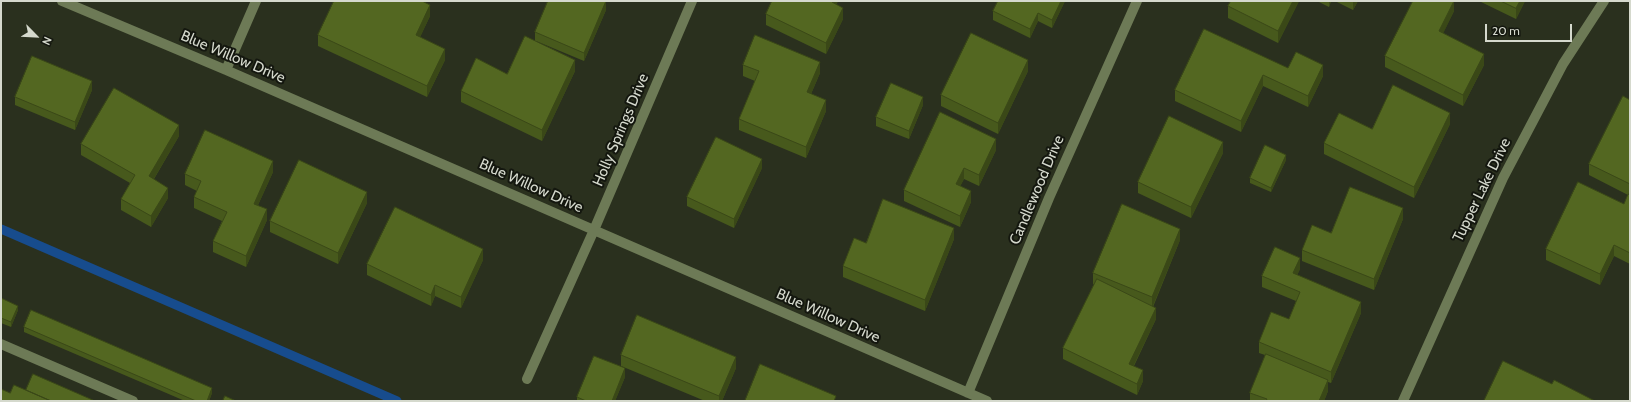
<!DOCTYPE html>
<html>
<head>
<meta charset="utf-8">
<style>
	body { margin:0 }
	#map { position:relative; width:1631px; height:402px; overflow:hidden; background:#2a301e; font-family:Cabin,sans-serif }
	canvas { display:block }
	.frame { position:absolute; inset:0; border:2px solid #d5d9cd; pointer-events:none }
	.north { position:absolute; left:16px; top:16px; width:40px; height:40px; -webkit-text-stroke:3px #14170f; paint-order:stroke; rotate:114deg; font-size:11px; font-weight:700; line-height:16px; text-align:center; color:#d5d9cd }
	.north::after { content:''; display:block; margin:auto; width:14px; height:18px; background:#d5d9cd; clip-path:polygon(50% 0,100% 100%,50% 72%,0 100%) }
	.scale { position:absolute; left:1485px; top:24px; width:87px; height:18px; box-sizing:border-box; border:2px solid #d5d9cd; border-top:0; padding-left:5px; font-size:12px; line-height:14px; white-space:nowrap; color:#d5d9cd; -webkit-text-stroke:3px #14170f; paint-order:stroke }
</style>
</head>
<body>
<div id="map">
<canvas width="1631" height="402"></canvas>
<div class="frame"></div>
<div class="north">N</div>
<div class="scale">20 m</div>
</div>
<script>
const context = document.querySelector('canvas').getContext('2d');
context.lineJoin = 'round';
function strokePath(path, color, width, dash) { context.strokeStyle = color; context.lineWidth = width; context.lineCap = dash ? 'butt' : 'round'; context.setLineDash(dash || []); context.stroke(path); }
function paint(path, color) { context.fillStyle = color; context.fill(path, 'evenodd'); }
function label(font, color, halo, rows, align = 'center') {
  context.font = font + ' Cabin,sans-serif'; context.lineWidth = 4; context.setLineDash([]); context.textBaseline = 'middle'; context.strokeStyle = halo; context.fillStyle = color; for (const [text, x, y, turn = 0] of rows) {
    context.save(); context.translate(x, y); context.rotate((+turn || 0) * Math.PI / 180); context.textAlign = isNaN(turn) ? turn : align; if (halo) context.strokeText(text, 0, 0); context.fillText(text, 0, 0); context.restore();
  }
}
const stream = new Path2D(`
	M 1,229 L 397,401`);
const minor = new Path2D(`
	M 62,1 L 226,70 L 987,401
	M 226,70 L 256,1
	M 1,344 L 133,401
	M 527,379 L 594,230 L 692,1
	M 968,393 L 1049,198 L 1137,1
	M 1403,401 L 1503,178 L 1563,64 L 1604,1`);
const wall = new Path2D(`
	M 838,1 L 836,5 L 843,19 L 826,54 L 766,25 L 766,14 Z
	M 1065,1 L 1052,28 L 1038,21 L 1030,38 L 993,20 L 993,11 Z
	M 1299,1 L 1278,43 L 1228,18 L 1228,6 Z
	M 1317,1 L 1331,1 L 1329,7 Z
	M 1335,1 L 1358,1 L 1353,10 Z
	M 1454,1 L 1454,11 L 1443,33 L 1484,65 L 1463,106 L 1385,67 L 1385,56 Z
	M 1479,1 L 1525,1 L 1516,19 Z
	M 606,10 L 584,61 L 536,41 L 575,71 L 542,141 L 461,102 L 461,91 L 507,74 L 535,41 L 535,32 Z
	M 430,16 L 420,37 L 445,60 L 427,97 L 318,46 L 318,35 Z
	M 743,65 L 820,73 L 811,94 L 826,111 L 806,158 L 739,130 L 739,119 L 755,81 L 743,76 Z
	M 1288,68 L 1323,76 L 1308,107 L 1263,86 L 1241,132 L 1175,101 L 1175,90 Z
	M 1028,71 L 998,134 L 941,106 L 941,95 Z
	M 92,90 L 75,130 L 15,105 L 15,97 Z
	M 1630,100 L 1630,264 L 1614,256 L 1600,285 L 1546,260 L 1546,249 L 1624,204 L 1628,195 L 1589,175 L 1589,164 Z
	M 923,105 L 909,139 L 876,126 L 876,117 Z
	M 1450,124 L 1414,198 L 1324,154 L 1324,143 L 1372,129 Z
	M 179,136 L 154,179 L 168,198 L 151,227 L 121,210 L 121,199 L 130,183 L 81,155 L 81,144 Z
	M 996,150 L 979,186 L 964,179 L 960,186 L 971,202 L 960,227 L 904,201 L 904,190 Z
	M 1223,153 L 1191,218 L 1138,193 L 1138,182 Z
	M 1286,160 L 1271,192 L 1250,183 L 1250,178 Z
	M 762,168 L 734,228 L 687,206 L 687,197 Z
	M 273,172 L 258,205 L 267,220 L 246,267 L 213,252 L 213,241 L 222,221 L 194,208 L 194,197 L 197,191 L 185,185 L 185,174 Z
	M 367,203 L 338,264 L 270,232 L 270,221 Z
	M 1403,219 L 1374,290 L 1302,261 L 1302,250 L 1331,233 Z
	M 954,239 L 925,311 L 843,277 L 843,266 L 866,243 Z
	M 1180,240 L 1153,307 L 1156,319 L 1134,366 L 1143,381 L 1137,395 L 1063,359 L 1063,348 L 1094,284 L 1093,284 L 1093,273 Z
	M 483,260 L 461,308 L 435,296 L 431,306 L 367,275 L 367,264 Z
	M 1300,269 L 1297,275 L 1361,313 L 1331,383 L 1328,382 L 1328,391 L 1324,401 L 1250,401 L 1250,393 L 1265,355 L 1259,353 L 1259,342 L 1289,319 L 1296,301 L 1262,287 L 1262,276 Z
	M 1,298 L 18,310 L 11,327 L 1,323 Z
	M 24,327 L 212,393 L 209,401 L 185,401 L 24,332 Z
	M 621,355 L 736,368 L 722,401 L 705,401 L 621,366 Z
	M 625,377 L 615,401 L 577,401 L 577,397 Z`);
const shadedWall = new Path2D(`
	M 606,1 L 606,10 L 584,61 L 584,53 Z
	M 833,1 L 838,1 L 832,13 L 832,2 Z
	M 1061,1 L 1065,1 L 1052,28 L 1052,20 Z
	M 1293,1 L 1299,1 L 1278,43 L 1278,31 Z
	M 1329,1 L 1331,1 L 1329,7 Z
	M 1353,1 L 1358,1 L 1353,10 Z
	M 1454,1 L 1454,11 L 1439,42 L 1439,31 Z
	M 1520,1 L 1525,1 L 1516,19 L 1516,8 Z
	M 430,5 L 430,16 L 416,46 L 416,35 Z
	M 843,8 L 843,19 L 826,54 L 826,43 Z
	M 1038,13 L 1038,21 L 1030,38 L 1030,29 Z
	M 445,49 L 445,60 L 427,97 L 427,86 Z
	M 1484,54 L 1484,65 L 1463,106 L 1463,95 Z
	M 575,60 L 575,71 L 542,141 L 542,130 Z
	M 1028,60 L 1028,71 L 998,134 L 998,123 Z
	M 820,62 L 820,73 L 807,103 L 807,92 Z
	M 1323,65 L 1323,76 L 1308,107 L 1308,96 Z
	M 1263,75 L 1263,86 L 1241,132 L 1241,121 Z
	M 92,81 L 92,90 L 75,130 L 75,122 Z
	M 923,97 L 923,105 L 909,139 L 909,131 Z
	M 826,100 L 826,111 L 806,158 L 806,147 Z
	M 1450,113 L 1450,124 L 1414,198 L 1414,187 Z
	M 179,125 L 179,136 L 149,187 L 149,176 Z
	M 996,139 L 996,150 L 979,186 L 979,175 Z
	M 1223,142 L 1223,153 L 1191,218 L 1191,207 Z
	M 1286,155 L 1286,160 L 1271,192 L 1271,188 Z
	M 762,159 L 762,168 L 734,228 L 734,219 Z
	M 273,161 L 273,172 L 254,214 L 254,204 Z
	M 964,168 L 964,179 L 956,195 L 956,184 Z
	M 168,188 L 168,198 L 151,227 L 151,216 Z
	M 971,191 L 971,202 L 960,227 L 960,216 Z
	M 367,192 L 367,203 L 338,264 L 338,253 Z
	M 1403,208 L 1403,219 L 1374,290 L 1374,279 Z
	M 267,209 L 267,220 L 246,267 L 246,256 Z
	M 954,228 L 954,239 L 925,311 L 925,300 Z
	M 1180,229 L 1180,240 L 1152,308 L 1152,297 Z
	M 1614,245 L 1614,256 L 1600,285 L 1600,274 Z
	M 483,249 L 483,260 L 461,308 L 461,297 Z
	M 1300,258 L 1300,269 L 1293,284 L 1293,273 Z
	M 435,285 L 435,296 L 431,306 L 431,295 Z
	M 1361,302 L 1361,313 L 1331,383 L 1331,372 Z
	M 18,306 L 18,310 L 11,327 L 11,322 Z
	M 1156,308 L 1156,319 L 1129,375 L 1129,364 Z
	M 736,357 L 736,368 L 722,401 L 719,401 L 719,396 Z
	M 625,368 L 625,377 L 615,401 L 612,401 Z
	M 1143,370 L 1143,381 L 1137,395 L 1137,384 Z
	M 1328,380 L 1328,391 L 1324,401 L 1319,401 Z
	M 212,388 L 212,393 L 209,401 L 207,401 Z`);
const building = new Path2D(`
	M 334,1 L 422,1 L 430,5 L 416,35 L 445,49 L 427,86 L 318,35 Z
	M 548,1 L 606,1 L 584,53 L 535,32 Z
	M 772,1 L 833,1 L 832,2 L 843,8 L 826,43 L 766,14 Z
	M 998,1 L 1061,1 L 1052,20 L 1038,13 L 1030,29 L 993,11 Z
	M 1231,1 L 1293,1 L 1278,31 L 1228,6 Z
	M 1413,1 L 1454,1 L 1439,31 L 1484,54 L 1463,95 L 1385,56 Z
	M 1501,1 L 1520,1 L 1516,8 Z
	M 1204,29 L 1288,68 L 1296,52 L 1323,65 L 1308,96 L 1263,75 L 1241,121 L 1175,90 Z
	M 971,33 L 1028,60 L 998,123 L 941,95 Z
	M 755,35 L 820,62 L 807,92 L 826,100 L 806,147 L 739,119 L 759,71 L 743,65 Z
	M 525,36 L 575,60 L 542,130 L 461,91 L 476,58 L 507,74 Z
	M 32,56 L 92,81 L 75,122 L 15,97 Z
	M 891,83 L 923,97 L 909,131 L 876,117 Z
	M 1393,85 L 1450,113 L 1414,187 L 1324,143 L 1339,113 L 1372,129 Z
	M 114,88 L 179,125 L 149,176 L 168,188 L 151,216 L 121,199 L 135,175 L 81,144 Z
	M 1623,96 L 1630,100 L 1630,184 L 1589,164 Z
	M 940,112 L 996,139 L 979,175 L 964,168 L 956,184 L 971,191 L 960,216 L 904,190 Z
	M 1169,116 L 1223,142 L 1191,207 L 1138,182 Z
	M 205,130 L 273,161 L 254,204 L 267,209 L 246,256 L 213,241 L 227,212 L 194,197 L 201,181 L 185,174 Z
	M 716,137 L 762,159 L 734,219 L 687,197 Z
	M 1265,145 L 1286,155 L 1271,188 L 1250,178 Z
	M 299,160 L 367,192 L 338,253 L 270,221 Z
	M 1578,182 L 1624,204 L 1628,194 L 1630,195 L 1630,253 L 1614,245 L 1600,274 L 1546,249 Z
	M 1350,187 L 1403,208 L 1374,279 L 1302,250 L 1312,225 L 1331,233 Z
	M 883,199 L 954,228 L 925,300 L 843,266 L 854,238 L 866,243 Z
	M 1122,204 L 1180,229 L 1152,297 L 1093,273 Z
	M 395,207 L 483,249 L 461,297 L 435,285 L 431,295 L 367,264 Z
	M 1275,247 L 1300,258 L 1293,273 L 1361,302 L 1331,372 L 1259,342 L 1271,312 L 1289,319 L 1300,292 L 1262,276 Z
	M 1097,279 L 1156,308 L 1129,364 L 1143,370 L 1137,384 L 1063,348 Z
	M 1,298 L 18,306 L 11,322 L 1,318 Z
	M 31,310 L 212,388 L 207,401 L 196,401 L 24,327 Z
	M 637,315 L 736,357 L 719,396 L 621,355 Z
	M 1266,354 L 1328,380 L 1319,401 L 1266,401 L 1267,399 L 1250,393 Z
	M 594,356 L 625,368 L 612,401 L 586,401 L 577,397 Z
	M 1503,361 L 1552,384 L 1554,380 L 1595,401 L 1484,401 Z
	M 760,364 L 836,396 L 834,401 L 745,401 Z
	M 33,374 L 95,401 L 51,401 L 26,390 Z
	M 14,385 L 51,401 L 1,401 L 1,389 L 10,393 Z
	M 225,396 L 236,401 L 223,401 Z`);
const streetNames = [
	["Blue Willow Drive",233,57,23],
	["Holly Springs Drive",621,130,-67],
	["Blue Willow Drive",531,186,24],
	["Candlewood Drive",1037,190,-67],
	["Tupper Lake Drive",1482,190,-64],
	["Blue Willow Drive",828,316,24]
];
strokePath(stream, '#174c8d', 9);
strokePath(minor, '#6d7a56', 10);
paint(wall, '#47591c');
paint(shadedWall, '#3a4817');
paint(building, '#536721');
strokePath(building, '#3a4817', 1);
label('15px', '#d5d9cd', '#14170f', streetNames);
</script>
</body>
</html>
